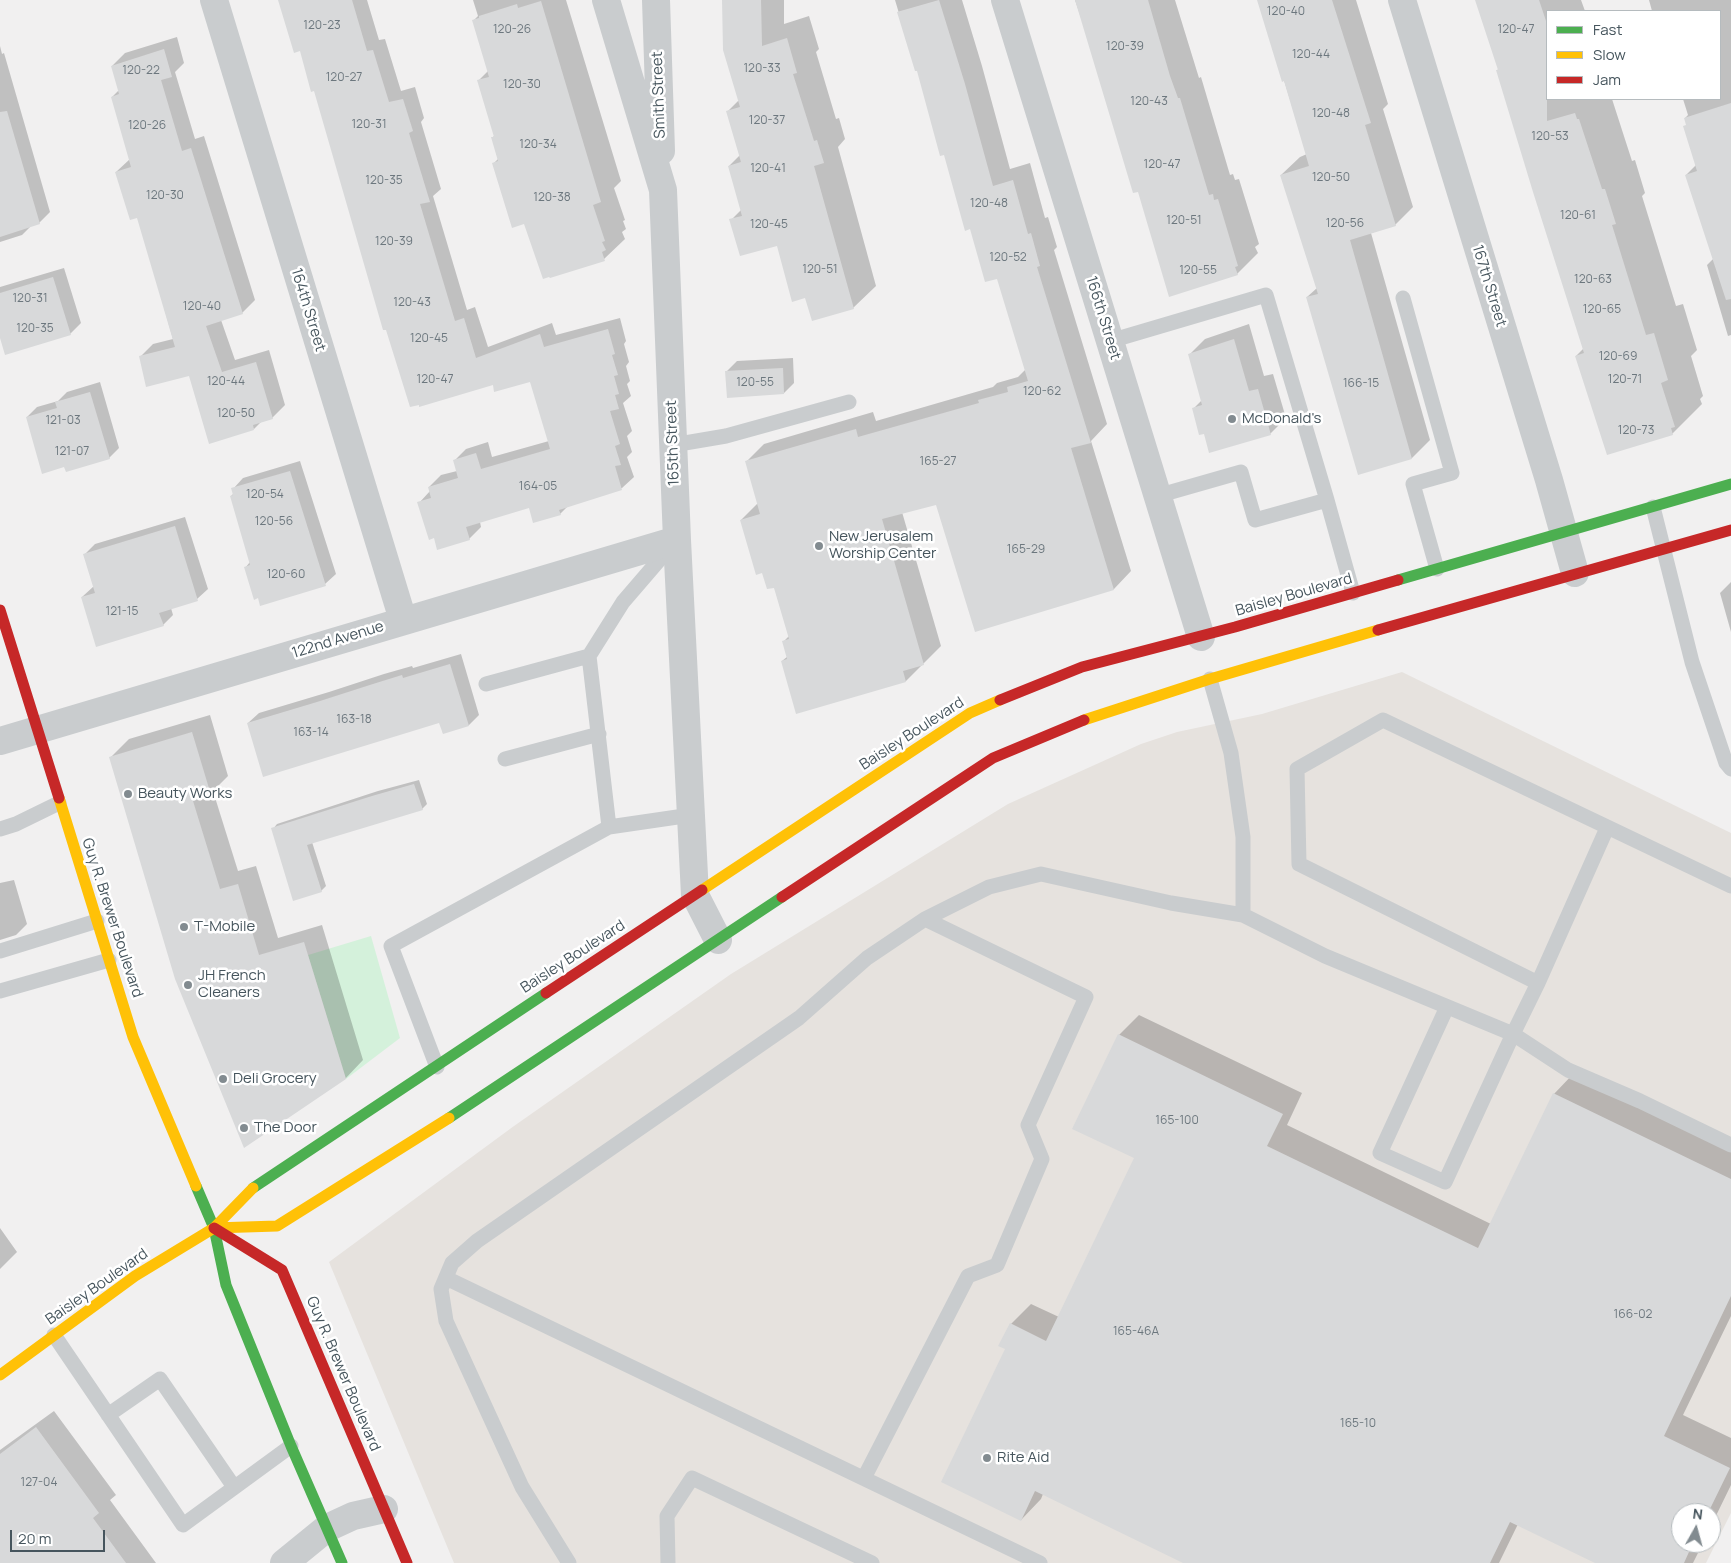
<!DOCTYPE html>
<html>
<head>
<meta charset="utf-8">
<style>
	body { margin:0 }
	#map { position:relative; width:1731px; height:1563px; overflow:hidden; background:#f1f0f0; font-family:Manrope,sans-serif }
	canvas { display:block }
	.legend { position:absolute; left:1546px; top:10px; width:175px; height:90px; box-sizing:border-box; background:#fff; border:1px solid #b5bbbe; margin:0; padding:6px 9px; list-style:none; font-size:15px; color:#46555d }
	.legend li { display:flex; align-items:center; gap:10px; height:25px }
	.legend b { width:25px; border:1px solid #b5bbbe }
	.north { position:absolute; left:1671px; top:1503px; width:50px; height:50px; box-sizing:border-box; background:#fff; border:1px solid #b5bbbe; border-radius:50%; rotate:7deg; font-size:14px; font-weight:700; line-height:20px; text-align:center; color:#46555d }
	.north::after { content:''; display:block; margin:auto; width:18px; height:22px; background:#828b90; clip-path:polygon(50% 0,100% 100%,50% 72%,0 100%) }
	.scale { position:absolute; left:10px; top:1530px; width:95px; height:22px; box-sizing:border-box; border:2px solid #46555d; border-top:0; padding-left:6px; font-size:15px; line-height:18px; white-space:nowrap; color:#46555d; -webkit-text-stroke:4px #fff; paint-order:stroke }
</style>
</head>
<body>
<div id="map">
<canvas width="1731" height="1563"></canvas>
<ul class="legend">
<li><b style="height:6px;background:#4caf50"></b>Fast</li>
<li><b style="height:6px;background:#ffc107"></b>Slow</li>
<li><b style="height:6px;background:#c62828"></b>Jam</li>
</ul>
<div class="north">N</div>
<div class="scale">20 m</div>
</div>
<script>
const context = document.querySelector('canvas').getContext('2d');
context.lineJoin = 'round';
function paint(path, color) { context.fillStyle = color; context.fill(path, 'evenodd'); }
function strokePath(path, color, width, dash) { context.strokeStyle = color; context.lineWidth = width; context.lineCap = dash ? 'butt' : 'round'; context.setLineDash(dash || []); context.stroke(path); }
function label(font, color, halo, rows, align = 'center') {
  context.font = font + ' Manrope,sans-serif'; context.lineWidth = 5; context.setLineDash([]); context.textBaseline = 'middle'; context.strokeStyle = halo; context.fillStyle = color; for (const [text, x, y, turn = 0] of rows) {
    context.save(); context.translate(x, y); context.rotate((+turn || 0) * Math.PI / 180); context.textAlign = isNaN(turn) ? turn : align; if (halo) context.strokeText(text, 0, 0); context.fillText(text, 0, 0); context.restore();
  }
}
const commercial = new Path2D(`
	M 1402,672 L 1731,833 L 1731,1513 L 1706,1563 L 454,1563 L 329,1262 L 514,1126 L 731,974 L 1008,804 L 1141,744 L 1177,732 L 1262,714 ZM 1681,1513 L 1711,1513 L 1711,1543 L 1681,1543 Z`);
const green = new Path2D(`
	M 371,936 L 400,1038 L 346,1079 L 308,955 Z`);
const shadow = new Path2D(`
	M 280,0 L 367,0 L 379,40 L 385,39 L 401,91 L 415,87 L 424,118 L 421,122 L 441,189 L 433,196 L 467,310 L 475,307 L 488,347 L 552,323 L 556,335 L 620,318 L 626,341 L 624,344 L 629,362 L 626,366 L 630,381 L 627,384 L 631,396 L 623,403 L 632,431 L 627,436 L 632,452 L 627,457 L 634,477 L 622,488 L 569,505 L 560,514 L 530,506 L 480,522 L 481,527 L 469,539 L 435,537 L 419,503 L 430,491 L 429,487 L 441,475 L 457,471 L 454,461 L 466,449 L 488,442 L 492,457 L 549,441 L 530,380 L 493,384 L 420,405 L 315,89 L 301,49 Z
	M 473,0 L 566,0 L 621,181 L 614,188 L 625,220 L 623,221 L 626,229 L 622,232 L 625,239 L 604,259 L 525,222 L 494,163 L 498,159 L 492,138 L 495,135 L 478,81 L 489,70 L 474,20 L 478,16 Z
	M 723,0 L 784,0 L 784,24 L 809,16 L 819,49 L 816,52 L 836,119 L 839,118 L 845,139 L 838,147 L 876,286 L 853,308 L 806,296 L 778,245 L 731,220 L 742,209 L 729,166 L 740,155 L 728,111 L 739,100 Z
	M 895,0 L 962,0 L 982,66 L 1010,169 L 1030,163 L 1045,218 L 1048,217 L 1057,247 L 1054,250 L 1107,424 L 1091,441 L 1131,571 L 1114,589 L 976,631 L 937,504 L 902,512 L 941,646 L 906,681 L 797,712 L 782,661 L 788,656 L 784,641 L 789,636 L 774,586 L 763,571 L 741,520 L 758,503 L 746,462 L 764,444 L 873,412 L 876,421 L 993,387 L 997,383 L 1018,377 L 1026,369 L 998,277 L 971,228 L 917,69 L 916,70 Z
	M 1075,0 L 1175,0 L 1199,78 L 1201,77 L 1230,175 L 1233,174 L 1235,180 L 1239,179 L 1259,244 L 1255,247 L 1258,253 L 1237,274 L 1139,190 Z
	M 1259,0 L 1356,0 L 1388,104 L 1383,109 L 1413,207 L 1395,225 L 1371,233 L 1430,440 L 1412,458 L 1359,474 L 1307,297 L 1317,288 L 1281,175 L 1300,157 L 1307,154 Z
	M 1477,0 L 1581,0 L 1585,11 L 1547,11 L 1547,99 L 1612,99 L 1632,161 L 1635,160 L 1645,193 L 1642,196 L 1676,306 L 1683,304 L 1697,350 L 1691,356 L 1703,396 L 1700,399 L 1702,404 L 1672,434 L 1576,356 L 1584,348 L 1497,70 L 1499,69 Z
	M 1649,0 L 1731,0 L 1731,335 L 1728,336 L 1707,265 L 1714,258 L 1686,175 L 1696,165 L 1685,118 L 1688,115 L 1683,99 L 1720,99 L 1720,11 L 1652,11 Z
	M 177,37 L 184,63 L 175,72 L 195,139 L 204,136 L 255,300 L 242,313 L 221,320 L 235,360 L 269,350 L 285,405 L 272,418 L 262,421 L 254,429 L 190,375 L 140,357 L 153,344 L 173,339 L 138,217 L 116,172 L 130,159 L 112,97 L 119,90 L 112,66 L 125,53 Z
	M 0,46 L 2,54 L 4,53 L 50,212 L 39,223 L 32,225 L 22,235 L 0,242 Z
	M 64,268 L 81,323 L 70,334 L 0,333 L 0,287 Z
	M 1249,324 L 1264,376 L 1273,374 L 1286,418 L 1270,434 L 1205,432 L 1193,409 L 1202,400 L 1189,355 L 1205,339 Z
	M 793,358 L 794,383 L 784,393 L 727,371 L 737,361 Z
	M 100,382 L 119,448 L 109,458 L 27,417 L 37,407 L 58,401 L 67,392 Z
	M 300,461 L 336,574 L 325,584 L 259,597 L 245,568 L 250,562 L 231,496 L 234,493 L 233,489 L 243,478 Z
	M 185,517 L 208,589 L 197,599 L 171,608 L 173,615 L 163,625 L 82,597 L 94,586 L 85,554 L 95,544 Z
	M 1731,582 L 1731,632 L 1720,593 Z
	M 461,654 L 479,715 L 469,725 L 443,733 L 440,722 L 248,723 L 259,713 L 329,692 L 384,674 L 412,666 L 413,668 Z
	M 210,715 L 228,776 L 213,791 L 238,871 L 256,866 L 278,938 L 322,925 L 363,1060 L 345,1079 L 110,758 L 129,739 Z
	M 419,780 L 427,804 L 422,809 L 312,842 L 326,886 L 321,891 L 273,829 L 277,824 L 378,791 Z
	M 14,880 L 27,924 L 16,935 L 0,940 L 0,883 Z
	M 1139,1015 L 1302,1093 L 1287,1125 L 1491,1224 L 1554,1094 L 1574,1073 L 1731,1149 L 1731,1316 L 1683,1415 L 1731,1438 L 1731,1485 L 1711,1526 L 1711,1513 L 1681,1513 L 1681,1543 L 1703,1543 L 1693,1563 L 1598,1563 L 1518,1524 L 1499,1563 L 1187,1563 L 1043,1494 L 1041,1499 L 1021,1520 L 1007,1349 L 1011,1324 L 1031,1304 L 1059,1317 L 1135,1158 L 1119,1035 Z
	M 0,1228 L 17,1252 L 0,1269 Z
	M 54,1411 L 116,1495 L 110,1500 L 156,1563 L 0,1563 L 0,1450 Z`);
const building = new Path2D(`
	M 278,0 L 352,0 L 367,51 L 373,50 L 389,102 L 403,99 L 413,131 L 409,133 L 430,202 L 420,204 L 455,321 L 464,318 L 476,358 L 540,334 L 544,347 L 608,329 L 615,354 L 612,355 L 618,375 L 614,376 L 619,394 L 615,395 L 619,409 L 610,411 L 620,444 L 615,446 L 621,465 L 615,466 L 622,490 L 559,510 L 561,515 L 533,523 L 529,508 L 466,527 L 470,540 L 437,550 L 434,538 L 429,540 L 417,502 L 431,498 L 428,487 L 458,478 L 453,460 L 476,453 L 481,469 L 550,449 L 548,442 L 530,382 L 494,392 L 493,385 L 419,407 L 419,405 L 410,407 L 386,330 L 383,330 L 314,91 L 311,92 L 300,51 L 294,53 Z
	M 722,0 L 761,0 L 762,46 L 787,38 L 797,73 L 793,74 L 814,141 L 817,140 L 824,163 L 814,166 L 854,309 L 812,321 L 805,298 L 792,302 L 777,246 L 740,256 L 729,219 L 742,216 L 728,166 L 741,162 L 726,111 L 740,107 L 723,50 Z
	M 939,0 L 965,84 L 993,186 L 1013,180 L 1028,234 L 1031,233 L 1040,266 L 1037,267 L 1091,443 L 1071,448 L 1114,590 L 975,632 L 936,505 L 882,519 L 924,665 L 903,671 L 906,682 L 796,714 L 781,661 L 787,659 L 782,641 L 789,639 L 774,588 L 767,589 L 762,573 L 756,575 L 740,520 L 760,514 L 745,461 L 856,429 L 858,437 L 979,403 L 978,400 L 1008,392 L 1007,387 L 1028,381 L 997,279 L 985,282 L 970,229 L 965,231 L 944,155 L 940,156 L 917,71 L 915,71 L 897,12 Z
	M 1075,0 L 1148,0 L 1170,76 L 1178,98 L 1180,98 L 1209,195 L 1213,194 L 1214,200 L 1218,199 L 1238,266 L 1235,267 L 1238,275 L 1169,297 L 1138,192 L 1133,193 Z
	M 1257,0 L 1332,0 L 1371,123 L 1365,125 L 1396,226 L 1350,240 L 1412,459 L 1358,475 L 1306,297 L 1318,294 L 1280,175 L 1309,166 L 1284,81 L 1282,82 Z
	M 1475,0 L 1539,0 L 1547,24 L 1547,121 L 1575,113 L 1577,119 L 1579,119 L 1602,189 L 1605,189 L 1616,224 L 1612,225 L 1646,335 L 1654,333 L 1668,380 L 1661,383 L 1675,427 L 1671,428 L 1673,435 L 1607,455 L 1575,356 L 1584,353 L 1533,192 L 1496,70 L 1498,70 Z
	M 541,1 L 601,202 L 593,205 L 605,241 L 602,242 L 606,250 L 602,252 L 605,261 L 550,278 L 549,277 L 543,279 L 524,224 L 512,228 L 492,163 L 498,161 L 491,137 L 494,137 L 477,80 L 489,77 L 472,20 L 479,18 L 479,16 L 517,4 L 518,8 Z
	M 164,49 L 172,77 L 161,80 L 182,151 L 191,148 L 243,314 L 206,326 L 222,372 L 256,362 L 273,419 L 253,425 L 254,430 L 209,444 L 189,376 L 146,387 L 139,356 L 175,347 L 137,218 L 130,220 L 115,172 L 131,167 L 111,97 L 119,94 L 111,66 Z
	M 1731,103 L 1731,299 L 1726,300 L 1685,175 L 1697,171 L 1683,126 L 1686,125 L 1684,118 Z
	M 7,111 L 40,224 L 0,237 L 0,112 Z
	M 53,277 L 71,335 L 5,355 L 0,338 L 0,293 Z
	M 1234,339 L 1249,391 L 1258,389 L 1271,435 L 1209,453 L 1204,434 L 1199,435 L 1192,408 L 1202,405 L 1188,354 Z
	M 783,368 L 784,394 L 727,398 L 725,371 Z
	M 90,392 L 110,459 L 66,472 L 64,467 L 42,474 L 26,417 L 57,408 L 55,402 Z
	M 290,471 L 326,586 L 260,606 L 258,598 L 254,600 L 244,567 L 250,565 L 230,496 L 233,495 L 231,488 Z
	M 175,526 L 198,601 L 159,613 L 164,626 L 96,647 L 81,597 L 95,593 L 83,554 Z
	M 450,664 L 469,726 L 443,734 L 439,723 L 263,777 L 247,723 L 317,702 L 373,684 L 402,675 L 403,678 Z
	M 192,732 L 211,795 L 193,801 L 220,889 L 238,884 L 259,955 L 304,942 L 346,1079 L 244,1148 L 175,979 L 109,757 Z
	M 414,784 L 423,810 L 307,845 L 322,892 L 293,901 L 271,828 L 372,796 Z
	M 1118,1034 L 1283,1114 L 1267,1146 L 1478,1248 L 1553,1093 L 1731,1179 L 1731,1296 L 1664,1436 L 1730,1468 L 1708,1513 L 1681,1513 L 1681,1543 L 1693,1543 L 1684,1563 L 1595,1563 L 1510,1522 L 1490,1563 L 1183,1563 L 1035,1491 L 1021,1521 L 941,1482 L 1005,1349 L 998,1346 L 1010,1323 L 1046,1341 L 1134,1158 L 1072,1129 Z
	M 36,1427 L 99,1513 L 93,1518 L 126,1563 L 0,1563 L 0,1454 Z`);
const lane = new Path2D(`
	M 1403,298 L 1452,473 L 1413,484 L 1437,569
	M 1110,341 L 1266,295 L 1327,500
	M 673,445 L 726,436 L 849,402
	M 1157,496 L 1241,472 L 1255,520 L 1327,500 L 1353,593
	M 1653,507 L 1692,662 L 1726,763 L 1731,769
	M 589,656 L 623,602 L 672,545
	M 1210,679 L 1231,753 L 1243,837 L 1243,915
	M 486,684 L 589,656 L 609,827
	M 505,759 L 599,734
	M 0,829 L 16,824 L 59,803
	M 0,951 L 97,921
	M 1538,983 L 1299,864 L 1297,769 L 1383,720 L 1731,886
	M 0,991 L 109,960
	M 1447,1007 L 1380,1153 L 1445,1182 L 1513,1034 L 1538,983 L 1607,828
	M 437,1067 L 391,946 L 609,827 L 691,815
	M 446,1278 L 1040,1563
	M 54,1335 L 183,1525 L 291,1446
	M 108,1415 L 160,1379 L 234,1487
	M 864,1478 L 968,1276 L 997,1265 L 1042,1159 L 1028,1125 L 1086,997 L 925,919
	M 569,1563 L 522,1487 L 446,1321 L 441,1289 L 452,1263 L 477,1241 L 799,1018 L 867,958 L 925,919 L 989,887 L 1041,874 L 1171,903 L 1243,915 L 1325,956 L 1513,1034 L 1568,1070 L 1640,1101 L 1731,1145
	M 668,1563 L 667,1516 L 692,1478 L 872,1563`);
const street = new Path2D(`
	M 214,0 L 403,620
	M 606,0 L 663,190 L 677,540 L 695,895 L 718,940
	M 656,0 L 661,151
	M 1005,0 L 1201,637
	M 1402,0 L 1549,480 L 1575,573
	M 0,741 L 677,540
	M 284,1563 L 327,1528 L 353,1516 L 384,1509`);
const fast = new Path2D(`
	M 1398,580 L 1731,484
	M 449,1118 L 782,897
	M 196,1186 L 214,1228 L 226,1285 L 291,1446 L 342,1563
	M 253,1188 L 546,993`);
const slow = new Path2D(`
	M 1084,720 L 1210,679 L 1378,630
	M 59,798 L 133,1037 L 196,1186
	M 702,890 L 970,713 L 1000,700
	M 214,1228 L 277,1226 L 449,1118
	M 0,1375 L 135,1276 L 214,1228 L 253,1188`);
const jam = new Path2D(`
	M 0,610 L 59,798
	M 1378,630 L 1731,530
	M 1000,700 L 1082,667 L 1235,627 L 1398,580
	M 782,897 L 993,758 L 1084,720
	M 546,993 L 702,890
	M 214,1228 L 282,1270 L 407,1563`);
const markers = [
	[1232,419,5,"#828b90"],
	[819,546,5,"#828b90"],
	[128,794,5,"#828b90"],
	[184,927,5,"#828b90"],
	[188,985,5,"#828b90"],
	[223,1079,5,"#828b90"],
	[244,1128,5,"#828b90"],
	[987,1458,5,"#828b90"]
];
const numberNames = [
	["120-40",1286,12],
	["120-23",322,26],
	["120-26",512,30],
	["120-47",1516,30],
	["120-39",1125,47],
	["120-44",1311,55],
	["120-33",762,69],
	["120-22",141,71],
	["120-27",344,78],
	["120-30",522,85],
	["120-43",1149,102],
	["120-48",1331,114],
	["120-37",767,121],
	["120-31",369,125],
	["120-26",147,126],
	["120-53",1550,137],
	["120-34",538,145],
	["120-47",1162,165],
	["120-41",768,169],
	["120-50",1331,178],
	["120-35",384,181],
	["120-30",165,196],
	["120-38",552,198],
	["120-48",989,204],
	["120-61",1578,216],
	["120-51",1184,221],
	["120-56",1345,224],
	["120-45",769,225],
	["120-39",394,242],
	["120-52",1008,258],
	["120-51",820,270],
	["120-55",1198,271],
	["120-63",1593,280],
	["120-31",30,299],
	["120-43",412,303],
	["120-40",202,307],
	["120-65",1602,310],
	["120-35",35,329],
	["120-45",429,339],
	["120-69",1618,357],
	["120-47",435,380],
	["120-71",1625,380],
	["120-44",226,382],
	["120-55",755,383],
	["166-15",1361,384],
	["120-62",1042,392],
	["120-50",236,414],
	["121-03",63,421],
	["120-73",1636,431],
	["121-07",72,452],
	["165-27",938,462],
	["164-05",538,487],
	["120-54",265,495],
	["120-56",274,522],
	["165-29",1026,550],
	["120-60",286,575],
	["121-15",122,612],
	["163-18",354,720],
	["163-14",311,733],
	["165-100",1177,1121],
	["166-02",1633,1315],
	["165-46A",1136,1332],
	["165-10",1358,1424],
	["127-04",39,1483]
];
const streetNames = [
	["Smith Street",659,95,-92],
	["167th Street",1489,286,73],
	["164th Street",308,310,73],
	["166th Street",1103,318,73],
	["165th Street",673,443,-92],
	["Baisley Boulevard",1294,595,-16],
	["122nd Avenue",338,640,-17],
	["Baisley Boulevard",912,734,-33],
	["Guy R. Brewer Boulevard",112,918,72],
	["Baisley Boulevard",573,957,-33],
	["Baisley Boulevard",97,1287,-35],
	["Guy R. Brewer Boulevard",343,1374,67]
];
const poiNames = [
	["McDonald's",1242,419],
	["New Jerusalem",829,537],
	["Worship Center",829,554],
	["Beauty Works",138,794],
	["T-Mobile",194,927],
	["JH French",198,976],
	["Cleaners",198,993],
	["Deli Grocery",233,1079],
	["The Door",254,1128],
	["Rite Aid",997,1458]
];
paint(commercial, '#e6e2de');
paint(green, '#d4f1db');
paint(shadow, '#0003');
paint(building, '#d8d9da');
strokePath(lane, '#c9ccce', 15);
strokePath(street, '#c9ccce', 28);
strokePath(fast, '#4caf50', 11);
strokePath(slow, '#ffc107', 11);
strokePath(jam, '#c62828', 11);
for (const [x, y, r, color] of markers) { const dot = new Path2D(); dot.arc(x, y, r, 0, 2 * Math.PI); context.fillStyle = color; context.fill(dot); strokePath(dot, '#fff', 2); }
label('12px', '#6c777e', null, numberNames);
label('15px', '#46555d', '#fff', streetNames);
label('15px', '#46555d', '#fff', poiNames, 'left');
</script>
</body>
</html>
